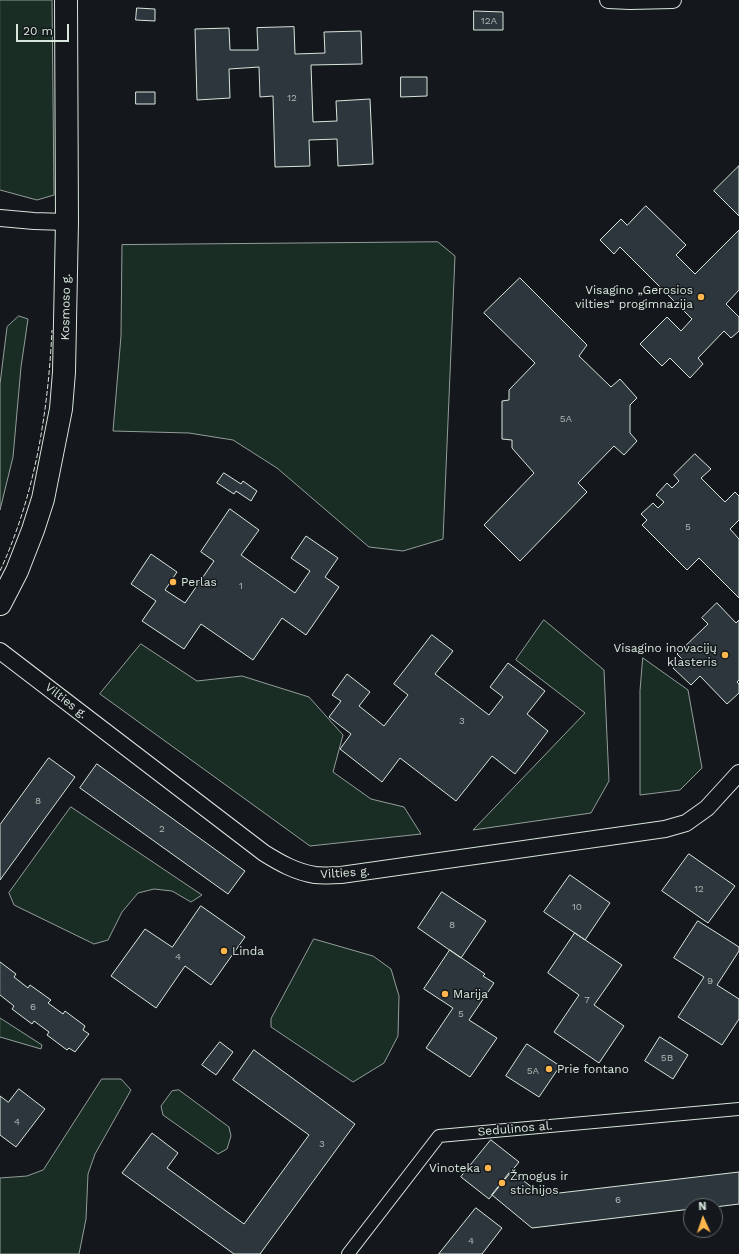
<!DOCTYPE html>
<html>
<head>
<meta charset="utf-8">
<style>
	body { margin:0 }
	#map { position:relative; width:739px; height:1254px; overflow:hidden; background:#14181c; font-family:"Work Sans",sans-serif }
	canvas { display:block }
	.north { position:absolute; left:683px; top:1198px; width:40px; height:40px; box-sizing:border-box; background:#14181c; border:1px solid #626a69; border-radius:50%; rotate:357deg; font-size:11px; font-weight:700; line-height:16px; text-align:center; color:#d8e6dc }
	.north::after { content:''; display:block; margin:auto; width:14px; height:18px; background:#ffb74d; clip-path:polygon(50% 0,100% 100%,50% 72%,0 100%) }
	.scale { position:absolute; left:16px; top:24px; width:53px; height:18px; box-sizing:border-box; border:2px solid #d8e6dc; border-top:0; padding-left:5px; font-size:12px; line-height:14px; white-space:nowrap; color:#d8e6dc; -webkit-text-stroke:3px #14181c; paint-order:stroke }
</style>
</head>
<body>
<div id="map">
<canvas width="739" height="1254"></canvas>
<div class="north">N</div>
<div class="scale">20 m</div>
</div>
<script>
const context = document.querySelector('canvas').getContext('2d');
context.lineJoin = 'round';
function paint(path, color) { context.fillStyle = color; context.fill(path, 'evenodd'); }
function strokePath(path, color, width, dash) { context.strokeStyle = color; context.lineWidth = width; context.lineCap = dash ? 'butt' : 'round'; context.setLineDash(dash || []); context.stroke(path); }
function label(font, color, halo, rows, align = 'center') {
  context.font = font + ' "Work Sans",sans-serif'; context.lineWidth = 3; context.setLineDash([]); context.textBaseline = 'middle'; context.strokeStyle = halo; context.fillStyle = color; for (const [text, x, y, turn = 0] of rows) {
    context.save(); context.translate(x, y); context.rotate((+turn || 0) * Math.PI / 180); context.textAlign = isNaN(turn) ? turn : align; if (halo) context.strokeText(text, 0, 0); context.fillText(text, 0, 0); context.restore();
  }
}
const green = new Path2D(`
	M 0,0 L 52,0 L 54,195 L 37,200 L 0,190 Z
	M 438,242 L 455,256 L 443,539 L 403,551 L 369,547 L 277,468 L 233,440 L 189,433 L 113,431 L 121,336 L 122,245 Z
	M 19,316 L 28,319 L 21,367 L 13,457 L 0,510 L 0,384 L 7,327 Z
	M 544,620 L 604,670 L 609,781 L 591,813 L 473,830 L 585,713 L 516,660 Z
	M 141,644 L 197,681 L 242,676 L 309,697 L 343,735 L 333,772 L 371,799 L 404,807 L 421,834 L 310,846 L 100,694 Z
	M 643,658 L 688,690 L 702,768 L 680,790 L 640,795 L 640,691 Z
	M 71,807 L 202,895 L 191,902 L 172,891 L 154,889 L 138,893 L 122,912 L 108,940 L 94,944 L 14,905 L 9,893 Z
	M 314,939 L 373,956 L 391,969 L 399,996 L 398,1036 L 384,1063 L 353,1082 L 271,1027 L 271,1019 Z
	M 0,1018 L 42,1045 L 41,1049 L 0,1037 Z
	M 102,1079 L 121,1079 L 131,1090 L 95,1154 L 88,1174 L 86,1219 L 79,1254 L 0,1254 L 0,1178 L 27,1176 L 43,1170 Z
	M 179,1090 L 229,1127 L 231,1136 L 227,1149 L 218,1154 L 163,1115 L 161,1106 L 172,1091 Z`);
const building = new Path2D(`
	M 137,8 L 155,9 L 155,21 L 136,20 Z
	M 474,11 L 503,12 L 503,30 L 474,30 Z
	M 294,27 L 295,54 L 325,53 L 324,32 L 361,31 L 362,64 L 311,65 L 313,122 L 337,121 L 336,101 L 370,99 L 373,164 L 338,166 L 337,139 L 309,140 L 310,166 L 275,167 L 273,96 L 260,97 L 259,67 L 229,69 L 230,98 L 197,100 L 195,29 L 229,28 L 230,50 L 258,50 L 257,28 Z
	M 401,77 L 427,77 L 427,96 L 401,97 Z
	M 136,92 L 155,92 L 155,104 L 136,104 Z
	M 739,166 L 739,216 L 714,191 Z
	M 646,206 L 686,245 L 676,255 L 695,274 L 739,230 L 739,290 L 726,304 L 739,317 L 739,331 L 731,338 L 724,331 L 698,358 L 703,364 L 690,378 L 670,358 L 662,366 L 640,344 L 667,317 L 681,331 L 692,319 L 620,247 L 614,254 L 600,240 L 621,219 L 627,225 Z
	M 520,278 L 587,345 L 579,356 L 611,387 L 620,379 L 637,398 L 630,405 L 630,433 L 637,441 L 624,455 L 614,446 L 578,483 L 587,492 L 520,561 L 484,525 L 534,473 L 512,448 L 512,440 L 502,439 L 502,401 L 509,400 L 509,390 L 535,363 L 484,313 Z
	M 695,454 L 711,469 L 701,478 L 725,502 L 735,492 L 739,496 L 739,520 L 730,529 L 739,539 L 739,598 L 699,558 L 687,570 L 642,525 L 647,520 L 641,514 L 653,503 L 658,508 L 664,502 L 656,495 L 667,483 L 672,488 L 679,481 L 674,475 Z
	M 224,473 L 241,484 L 243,481 L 257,491 L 251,501 L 236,491 L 234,494 L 217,483 Z
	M 230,509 L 259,530 L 241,555 L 295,593 L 310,571 L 291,558 L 306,536 L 338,558 L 325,577 L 339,587 L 306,635 L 282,618 L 253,660 L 201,624 L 184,649 L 142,621 L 156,601 L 131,584 L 151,554 L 177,572 L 165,590 L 185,603 L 214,561 L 201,552 Z
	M 717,603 L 736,623 L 739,620 L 739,680 L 737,682 L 739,684 L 739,693 L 727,704 L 700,676 L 691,685 L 673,668 L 682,659 L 677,654 L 708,624 L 702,618 Z
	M 432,635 L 453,651 L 435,674 L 489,715 L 503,697 L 490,687 L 508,663 L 545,691 L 527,714 L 548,731 L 515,774 L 492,756 L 456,801 L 400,758 L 382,782 L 340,749 L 351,734 L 329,717 L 341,701 L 332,695 L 347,674 L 370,692 L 359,706 L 384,726 L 408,695 L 394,684 Z
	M 49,758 L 75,777 L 0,880 L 0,825 Z
	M 97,764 L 245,871 L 228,894 L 80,788 Z
	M 689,854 L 735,886 L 708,923 L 662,891 Z
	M 570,875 L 610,903 L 585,940 L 544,912 Z
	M 442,892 L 486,921 L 461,958 L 418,928 Z
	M 201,906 L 245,937 L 211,985 L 185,966 L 156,1008 L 111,976 L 145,929 L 172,947 Z
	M 698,921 L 739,947 L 739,951 L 717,985 L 739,999 L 739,1019 L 722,1045 L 678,1017 L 704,977 L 674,958 Z
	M 575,933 L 622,965 L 594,1005 L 624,1026 L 599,1063 L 554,1032 L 579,995 L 548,973 Z
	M 450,950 L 485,974 L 483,976 L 494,983 L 469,1020 L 497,1038 L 470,1077 L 426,1048 L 453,1008 L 424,989 Z
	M 0,962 L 16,974 L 14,977 L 28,988 L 30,985 L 51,1000 L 48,1003 L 63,1014 L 65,1011 L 85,1026 L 83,1030 L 89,1034 L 75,1052 L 69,1048 L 67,1050 L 47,1035 L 49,1032 L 34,1021 L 32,1024 L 12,1009 L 14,1006 L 0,995 Z
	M 660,1037 L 688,1055 L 673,1079 L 645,1061 Z
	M 220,1042 L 233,1052 L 216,1075 L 202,1065 Z
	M 527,1044 L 560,1066 L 539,1097 L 506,1076 Z
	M 254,1050 L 355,1124 L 260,1254 L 234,1254 L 122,1173 L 152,1133 L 178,1153 L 167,1168 L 244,1224 L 309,1135 L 233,1080 Z
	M 19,1089 L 45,1109 L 16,1147 L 0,1135 L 0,1096 L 8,1102 Z
	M 491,1140 L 519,1162 L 489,1199 L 461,1177 Z
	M 511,1171 L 542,1195 L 739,1172 L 739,1204 L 715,1207 L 691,1206 L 691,1209 L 532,1228 L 492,1195 Z
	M 476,1208 L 502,1228 L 482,1254 L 439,1254 Z`);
const pedestrian = new Path2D(`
	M 348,1254 L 439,1136 L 739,1109`);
const minor = new Path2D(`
	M 608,0 L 630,1 L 673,0
	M 0,218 L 34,221 L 67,222
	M 0,651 L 264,853 C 280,863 296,872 315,875 C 324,876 333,875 341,875 L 665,829 L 686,823 L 707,808 L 739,773`);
const secondary = new Path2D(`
	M 0,604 L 17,571 L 33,530 L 43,499 L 61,409 L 64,372 L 67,222 L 66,0`);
const fence = new Path2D(`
	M 0,571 C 35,495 48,413 52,330`);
const markers = [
	[701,297,4,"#ffb74d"],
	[173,582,4,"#ffb74d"],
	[725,655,4,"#ffb74d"],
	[224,951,4,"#ffb74d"],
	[445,994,4,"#ffb74d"],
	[549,1069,4,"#ffb74d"],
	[488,1168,4,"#ffb74d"],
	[502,1183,4,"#ffb74d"]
];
const numberNames = [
	["12A",489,21],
	["12",292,98],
	["5A",566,419],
	["5",688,527],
	["1",241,586],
	["3",462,721],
	["8",38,801],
	["2",162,829],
	["12",699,889],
	["10",577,907],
	["8",452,925],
	["4",178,957],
	["9",710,981],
	["7",587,1000],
	["6",33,1007],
	["5",461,1014],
	["5B",667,1058],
	["5A",533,1071],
	["4",17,1122],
	["3",322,1144],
	["6",618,1200],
	["4",471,1241]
];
const poiNames = [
	["Visagino „Gerosios",693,290,"right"],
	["vilties“ progimnazija",693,304,"right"],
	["Perlas",181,582],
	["Visagino inovacijų",717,648,"right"],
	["klasteris",717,662,"right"],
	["Linda",232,951],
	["Marija",453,994],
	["Prie fontano",557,1069],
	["Vinoteka",480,1168,"right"],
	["Žmogus ir",510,1176],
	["stichijos",510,1190]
];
const streetNames = [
	["Kosmoso g.",66,307,-89],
	["Vilties g.",66,701,38],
	["Vilties g.",345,873,-4],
	["Sedulinos al.",515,1129,-5]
];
paint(green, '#1a2d24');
strokePath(green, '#939e99', 1);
paint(building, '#2c363c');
strokePath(building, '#d8e6dc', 1);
strokePath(pedestrian, '#d8e6dc', 14);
strokePath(minor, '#d8e6dc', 18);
strokePath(secondary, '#d8e6dc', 24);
strokePath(pedestrian, '#14181c', 12);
strokePath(minor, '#14181c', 16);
strokePath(secondary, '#14181c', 22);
strokePath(fence, '#d8e6dc', 1, [5, 2]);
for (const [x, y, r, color] of markers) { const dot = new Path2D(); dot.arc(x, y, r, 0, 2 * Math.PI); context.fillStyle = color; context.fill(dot); strokePath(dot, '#14181c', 1.5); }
label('10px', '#adbab4', null, numberNames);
label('12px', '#d8e6dc', '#14181c', poiNames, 'left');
label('12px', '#d8e6dc', '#14181c', streetNames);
</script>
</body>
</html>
